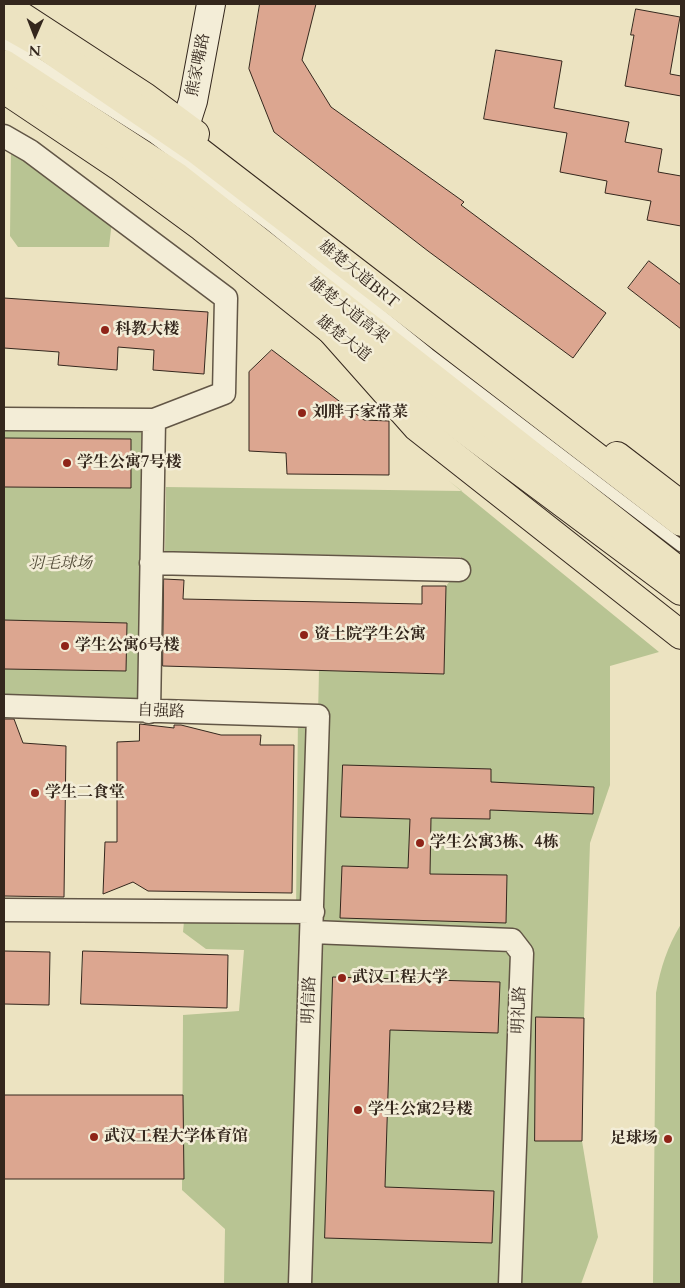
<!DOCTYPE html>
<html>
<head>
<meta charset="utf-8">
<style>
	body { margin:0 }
	#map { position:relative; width:685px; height:1288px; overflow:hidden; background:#ece3c1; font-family:Cardo,serif }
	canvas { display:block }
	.frame { position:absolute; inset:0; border:5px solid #34271d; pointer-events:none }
	.north { position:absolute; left:10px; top:10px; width:50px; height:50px; -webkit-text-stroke:4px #f3edd7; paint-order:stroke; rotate:181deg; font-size:14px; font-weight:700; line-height:20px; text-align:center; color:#34271d }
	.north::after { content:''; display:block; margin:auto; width:18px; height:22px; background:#34271d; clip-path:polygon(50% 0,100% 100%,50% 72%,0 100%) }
</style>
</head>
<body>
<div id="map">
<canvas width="685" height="1288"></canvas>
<div class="frame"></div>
<div class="north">N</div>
</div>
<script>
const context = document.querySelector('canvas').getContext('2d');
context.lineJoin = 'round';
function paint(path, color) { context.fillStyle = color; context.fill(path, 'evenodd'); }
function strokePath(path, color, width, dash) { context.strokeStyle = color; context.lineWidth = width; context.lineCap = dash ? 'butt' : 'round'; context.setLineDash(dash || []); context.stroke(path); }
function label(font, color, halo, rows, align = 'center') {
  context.font = font + ' Cardo,"Noto Serif SC",serif'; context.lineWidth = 5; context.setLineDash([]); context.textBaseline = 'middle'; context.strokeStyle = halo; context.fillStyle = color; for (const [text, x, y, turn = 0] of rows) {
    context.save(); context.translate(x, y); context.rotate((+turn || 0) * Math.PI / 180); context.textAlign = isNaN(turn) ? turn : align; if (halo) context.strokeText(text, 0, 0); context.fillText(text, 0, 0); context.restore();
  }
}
const green = new Path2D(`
	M 11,150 L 112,221 L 109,247 L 18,247 L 10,236 Z
	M 4,419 L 154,420 L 149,712 L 4,706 Z
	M 449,481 L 659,652 L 610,666 L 610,785 L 590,843 L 584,1018 L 582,1141 L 598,1237 L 581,1284 L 224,1284 L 225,1229 L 182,1190 L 183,1015 L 239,1011 L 244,950 L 206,949 L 183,932 L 185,911 L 296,912 L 298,716 L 318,716 L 319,670 L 444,674 L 446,586 L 459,570 L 461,557 L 165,552 L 166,487 L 462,491 Z
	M 681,924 L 681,1284 L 653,1284 L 656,993 C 661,966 667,948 681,924 Z`);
const building = new Path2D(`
	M 260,4 L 316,4 L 302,60 L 331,107 L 464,202 L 461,205 L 606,313 L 573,358 L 428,251 L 274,132 L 249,69 Z
	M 636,9 L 680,17 L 670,74 L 681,76 L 681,96 L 625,86 L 634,35 L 631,35 Z
	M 496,50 L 562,61 L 554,108 L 629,122 L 625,142 L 662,149 L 658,172 L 681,176 L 681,226 L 647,220 L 651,201 L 605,193 L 607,181 L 560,172 L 567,133 L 484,119 Z
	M 649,261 L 681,285 L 681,329 L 628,288 Z
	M 4,298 L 208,312 L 204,374 L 153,370 L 154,350 L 118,347 L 117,370 L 58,365 L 59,352 L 4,348 Z
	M 272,350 L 364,420 L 389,421 L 389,475 L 287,474 L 286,453 L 249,451 L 249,372 Z
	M 4,438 L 131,439 L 131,488 L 4,487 Z
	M 164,579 L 184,580 L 183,599 L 422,604 L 422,586 L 446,586 L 444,674 L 163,666 Z
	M 4,620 L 127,623 L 126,671 L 4,669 Z
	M 4,719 L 14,719 L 23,743 L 66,746 L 64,897 L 4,896 Z
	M 140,724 L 174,728 L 174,725 L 181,725 L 221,735 L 261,735 L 260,745 L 294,745 L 292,893 L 148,891 L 133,882 L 103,894 L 105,842 L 117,842 L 117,742 L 139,741 Z
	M 343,765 L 491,769 L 491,782 L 594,787 L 593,814 L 490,810 L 490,819 L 431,818 L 430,874 L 507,875 L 506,923 L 340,918 L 342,866 L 408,868 L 410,819 L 341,817 Z
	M 4,951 L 50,952 L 49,1005 L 4,1004 Z
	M 83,951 L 228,955 L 227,1008 L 81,1004 Z
	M 333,977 L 500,982 L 498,1033 L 390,1030 L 385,1187 L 494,1191 L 492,1243 L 325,1238 Z
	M 536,1017 L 584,1018 L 582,1141 L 535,1141 Z
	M 4,1095 L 183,1095 L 184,1179 L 4,1179 Z`);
const lane = new Path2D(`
	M 4,43 L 153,137 L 269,224 L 429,354 L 681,546`);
const street = new Path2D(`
	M 4,136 L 30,151 L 226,298 L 224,393 L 154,420
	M 4,419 L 154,420 L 149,712
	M 151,563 L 459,570
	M 4,706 L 318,716 L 300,1284
	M 4,910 L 313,912
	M 312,932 L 512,940 L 522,953 L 510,1284`);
const secondary = new Path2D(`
	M 185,126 L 193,101 L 211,4`);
const primary = new Path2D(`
	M 4,5 L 145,97 L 195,134
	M 4,89 L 119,166 L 202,227 L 331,330 L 681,591
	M 617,456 L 681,505`);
const highway = new Path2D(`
	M 4,23 L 45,46 L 197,150 L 681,522
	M 4,64 L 177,177 L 681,573
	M 331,330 L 417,427 L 681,635`);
const markers = [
	[105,330,5,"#8f2418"],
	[302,413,5,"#8f2418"],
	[67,463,5,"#8f2418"],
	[304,635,5,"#8f2418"],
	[65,646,5,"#8f2418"],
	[35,793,5,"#8f2418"],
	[420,843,5,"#8f2418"],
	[342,978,5,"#8f2418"],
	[358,1110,5,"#8f2418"],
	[94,1137,5,"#8f2418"],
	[668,1139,5,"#8f2418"]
];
const streetNames = [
	["熊家嘴路",199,65,-79],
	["雄楚大道BRT",358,275,39],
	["雄楚大道高架",348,311,38],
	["雄楚大道",343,339,38],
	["自强路",161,712,2],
	["明信路",310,1000,-88],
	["明礼路",520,1010,-88]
];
const poiNames = [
	["科教大楼",115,330],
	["刘胖子家常菜",312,413],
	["学生公寓7号楼",77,463],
	["资土院学生公寓",314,635],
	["学生公寓6号楼",75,646],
	["学生二食堂",45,793],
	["学生公寓3栋、4栋",430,843],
	["武汉工程大学",352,978],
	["学生公寓2号楼",368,1110],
	["武汉工程大学体育馆",104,1137],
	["足球场",658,1139,"right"]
];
const parkNames = [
	["羽毛球场",60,564]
];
paint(green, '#b8c493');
paint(building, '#dca690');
strokePath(building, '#34271d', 1);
strokePath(lane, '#625646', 14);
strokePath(street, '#625646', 25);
strokePath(secondary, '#34271d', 30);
strokePath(primary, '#34271d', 30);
strokePath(highway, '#34271d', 30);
strokePath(lane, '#f3edd7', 11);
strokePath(street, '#f3edd7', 22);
strokePath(secondary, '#f3edd7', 28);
strokePath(primary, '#ece3c1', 28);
strokePath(highway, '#ece3c1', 28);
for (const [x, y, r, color] of markers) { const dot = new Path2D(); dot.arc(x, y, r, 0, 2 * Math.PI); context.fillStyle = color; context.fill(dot); strokePath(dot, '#f3edd7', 2); }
label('16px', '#34271d', '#f3edd7', streetNames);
label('bold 16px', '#34271d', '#f3edd7', poiNames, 'left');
label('italic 16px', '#554e3a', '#f3edd7', parkNames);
</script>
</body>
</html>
